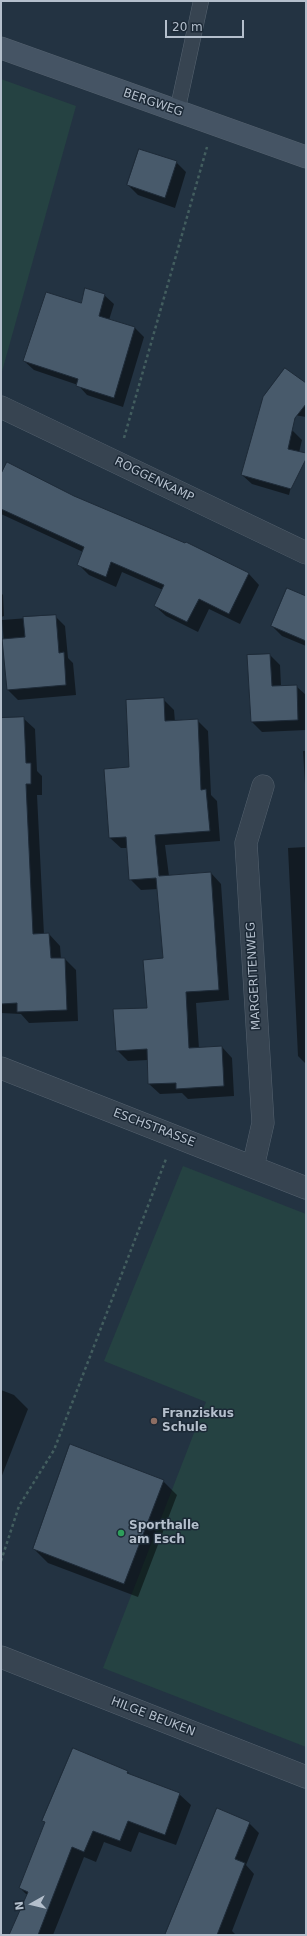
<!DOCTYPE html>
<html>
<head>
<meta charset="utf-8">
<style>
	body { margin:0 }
	#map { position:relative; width:307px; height:1936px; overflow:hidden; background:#233342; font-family:"DejaVu Sans",sans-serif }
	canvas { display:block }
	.frame { position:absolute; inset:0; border:2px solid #b4bfcc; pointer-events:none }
	.north { position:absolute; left:12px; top:1884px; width:40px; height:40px; -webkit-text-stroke:3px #1c2936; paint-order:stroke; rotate:262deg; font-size:11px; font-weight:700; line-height:16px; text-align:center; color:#b4bfcc }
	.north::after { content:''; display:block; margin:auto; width:14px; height:18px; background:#b4bfcc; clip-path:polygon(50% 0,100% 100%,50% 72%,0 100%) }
	.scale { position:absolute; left:165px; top:20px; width:79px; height:18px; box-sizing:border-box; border:2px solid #b4bfcc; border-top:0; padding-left:5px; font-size:12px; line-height:14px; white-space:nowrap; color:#b4bfcc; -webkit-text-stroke:3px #1c2936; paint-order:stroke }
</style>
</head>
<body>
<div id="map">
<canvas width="307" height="1936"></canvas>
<div class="frame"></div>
<div class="north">N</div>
<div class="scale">20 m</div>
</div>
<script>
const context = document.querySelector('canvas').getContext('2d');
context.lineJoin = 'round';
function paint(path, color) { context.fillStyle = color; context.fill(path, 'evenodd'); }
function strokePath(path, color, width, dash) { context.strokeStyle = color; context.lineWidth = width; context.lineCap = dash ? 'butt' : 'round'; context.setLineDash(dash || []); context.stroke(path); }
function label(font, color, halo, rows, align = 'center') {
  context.font = font + ' "DejaVu Sans",sans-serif'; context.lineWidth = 3; context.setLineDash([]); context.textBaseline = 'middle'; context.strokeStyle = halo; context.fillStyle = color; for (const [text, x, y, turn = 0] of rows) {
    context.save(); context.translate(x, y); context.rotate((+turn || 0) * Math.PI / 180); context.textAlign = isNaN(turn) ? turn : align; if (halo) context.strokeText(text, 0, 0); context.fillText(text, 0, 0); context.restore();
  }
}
const green = new Path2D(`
	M 1,79 L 76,106 L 1,375 Z
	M 183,1166 L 306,1214 L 306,1747 L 103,1668 L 206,1402 L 104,1361 Z`);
const shadow = new Path2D(`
	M 176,162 L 186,172 L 175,208 L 138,195 L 128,185 Z
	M 104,295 L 114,304 L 109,320 L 135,328 L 144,337 L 123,407 L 87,395 L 78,385 L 34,370 L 24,361 Z
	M 285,369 L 306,384 L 306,417 L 271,411 L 261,402 Z
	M 292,430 L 302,440 L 289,495 L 252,484 L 242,475 Z
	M 1,476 L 74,497 L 185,544 L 186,543 L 249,574 L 259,585 L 240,624 L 209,609 L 198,632 L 166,616 L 155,606 L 163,590 L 122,572 L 116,587 L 89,575 L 78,564 L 83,552 L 1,514 Z
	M 1,593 L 3,595 L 4,616 L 1,617 Z
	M 306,597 L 306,646 L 282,636 L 272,626 Z
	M 55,616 L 65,626 L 68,658 L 73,663 L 76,695 L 18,700 L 8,690 L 2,620 Z
	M 270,655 L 280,665 L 281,686 L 296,686 L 306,695 L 306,730 L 262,732 L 252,722 L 248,656 Z
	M 163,699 L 174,710 L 175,722 L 197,720 L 208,731 L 211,795 L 217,801 L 220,841 L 165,845 L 169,876 L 211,873 L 221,884 L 229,1000 L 196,1003 L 199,1049 L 222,1047 L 232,1058 L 234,1096 L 188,1099 L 182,1093 L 160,1094 L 149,1084 L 148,1060 L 128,1061 L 117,1050 L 148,1009 L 164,959 L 158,889 L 141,890 L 130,879 L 128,848 L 121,848 L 110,838 L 130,768 Z
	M 23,718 L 35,729 L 37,771 L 42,776 L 42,795 L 37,795 L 44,935 L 49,934 L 60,946 L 61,959 L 65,959 L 76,970 L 78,1021 L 29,1023 L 21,1014 L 1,1013 L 1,719 Z
	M 303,751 L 306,751 L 306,800 Z
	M 306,847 L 306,1064 L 298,1056 L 288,848 Z
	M 1,1390 L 14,1395 L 28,1409 L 1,1478 Z
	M 71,1445 L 163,1481 L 177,1495 L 138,1597 L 48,1563 L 34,1549 Z
	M 74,1749 L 128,1772 L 131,1776 L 179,1794 L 191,1805 L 176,1845 L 139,1832 L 131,1852 L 104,1842 L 96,1862 L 84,1857 L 53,1935 L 10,1935 L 28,1896 L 20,1888 L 46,1823 L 43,1820 Z
	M 249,1823 L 259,1833 L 246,1865 L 254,1874 L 232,1931 L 236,1935 L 166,1935 Z`);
const building = new Path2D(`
	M 139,149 L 177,161 L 165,198 L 127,185 Z
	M 85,288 L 105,294 L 99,316 L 135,327 L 114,398 L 76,386 L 78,379 L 23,361 L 46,292 L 81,303 Z
	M 285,368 L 306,383 L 306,404 L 295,418 L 288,449 L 306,453 L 306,459 L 291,489 L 241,475 L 263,397 Z
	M 7,462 L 74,496 L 185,543 L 186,542 L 249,573 L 229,614 L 199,599 L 187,622 L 154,606 L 164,585 L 111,562 L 106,577 L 77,565 L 84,547 L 1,509 L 1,474 Z
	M 287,588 L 306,596 L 306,641 L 271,626 Z
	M 56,615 L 59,653 L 64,652 L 66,685 L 7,690 L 2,639 L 25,637 L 23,617 Z
	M 270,654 L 272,686 L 297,685 L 298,720 L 251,722 L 247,655 Z
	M 164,698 L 165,721 L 198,719 L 201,790 L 206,789 L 210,831 L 155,835 L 159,876 L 211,872 L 219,990 L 186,992 L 189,1048 L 222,1046 L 224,1086 L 176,1089 L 176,1083 L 148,1084 L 147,1049 L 116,1051 L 113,1009 L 147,1008 L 143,960 L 163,958 L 156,878 L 129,880 L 126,837 L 109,838 L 104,769 L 129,767 L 126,700 Z
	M 24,717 L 26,763 L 31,763 L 31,784 L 26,784 L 33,934 L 49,933 L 51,958 L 65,958 L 67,1010 L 17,1012 L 17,1003 L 1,1004 L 1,718 Z
	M 70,1444 L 164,1480 L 124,1584 L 33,1549 Z
	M 73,1748 L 128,1771 L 127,1773 L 180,1793 L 165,1835 L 128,1821 L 120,1841 L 93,1831 L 84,1852 L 72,1847 L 38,1935 L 9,1935 L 28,1892 L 19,1888 L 45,1822 L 42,1821 Z
	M 217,1808 L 250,1822 L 235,1859 L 245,1863 L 217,1935 L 165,1935 Z`);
const path = new Path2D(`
	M 124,438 L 207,147
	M 1,1561 L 19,1506 L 54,1450 L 166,1159`);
const lane = new Path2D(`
	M 177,112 L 201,1`);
const street = new Path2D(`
	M 1,407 L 306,553
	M 1,1068 L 306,1188
	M 253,1167 L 263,1123 L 246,843 L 263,786
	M 1,1657 L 306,1777`);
const secondary = new Path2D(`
	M 1,48 L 306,157`);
const markers = [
	[154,1421,4,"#8d6e63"],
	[121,1533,4,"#2e9e5b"]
];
const streetNames = [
	["BERGWEG",153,103,19],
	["ROGGENKAMP",154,480,26],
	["MARGERITENWEG",254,976,-93],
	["ESCHSTRASSE",154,1128,21],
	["HILGE BEUKEN",153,1717,21]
];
const poiNames = [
	["Franziskus",162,1414],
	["Schule",162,1428],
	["Sporthalle",129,1526],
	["am Esch",129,1540]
];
paint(green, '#254242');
paint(shadow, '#0007');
paint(building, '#485a6b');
strokePath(building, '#1e2b38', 1);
strokePath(lane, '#55626f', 16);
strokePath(street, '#55626f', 23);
strokePath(secondary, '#55626f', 23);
strokePath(path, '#435e5f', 2.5, [3, 3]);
strokePath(lane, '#374451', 15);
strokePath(street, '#374451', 22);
strokePath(secondary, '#455464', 22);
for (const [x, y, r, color] of markers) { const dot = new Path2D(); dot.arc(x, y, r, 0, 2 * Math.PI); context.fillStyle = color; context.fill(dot); strokePath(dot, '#1c2936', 1.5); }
label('12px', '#b4bfcc', '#1c2936', streetNames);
label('bold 12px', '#b4bfcc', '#1c2936', poiNames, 'left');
</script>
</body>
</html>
